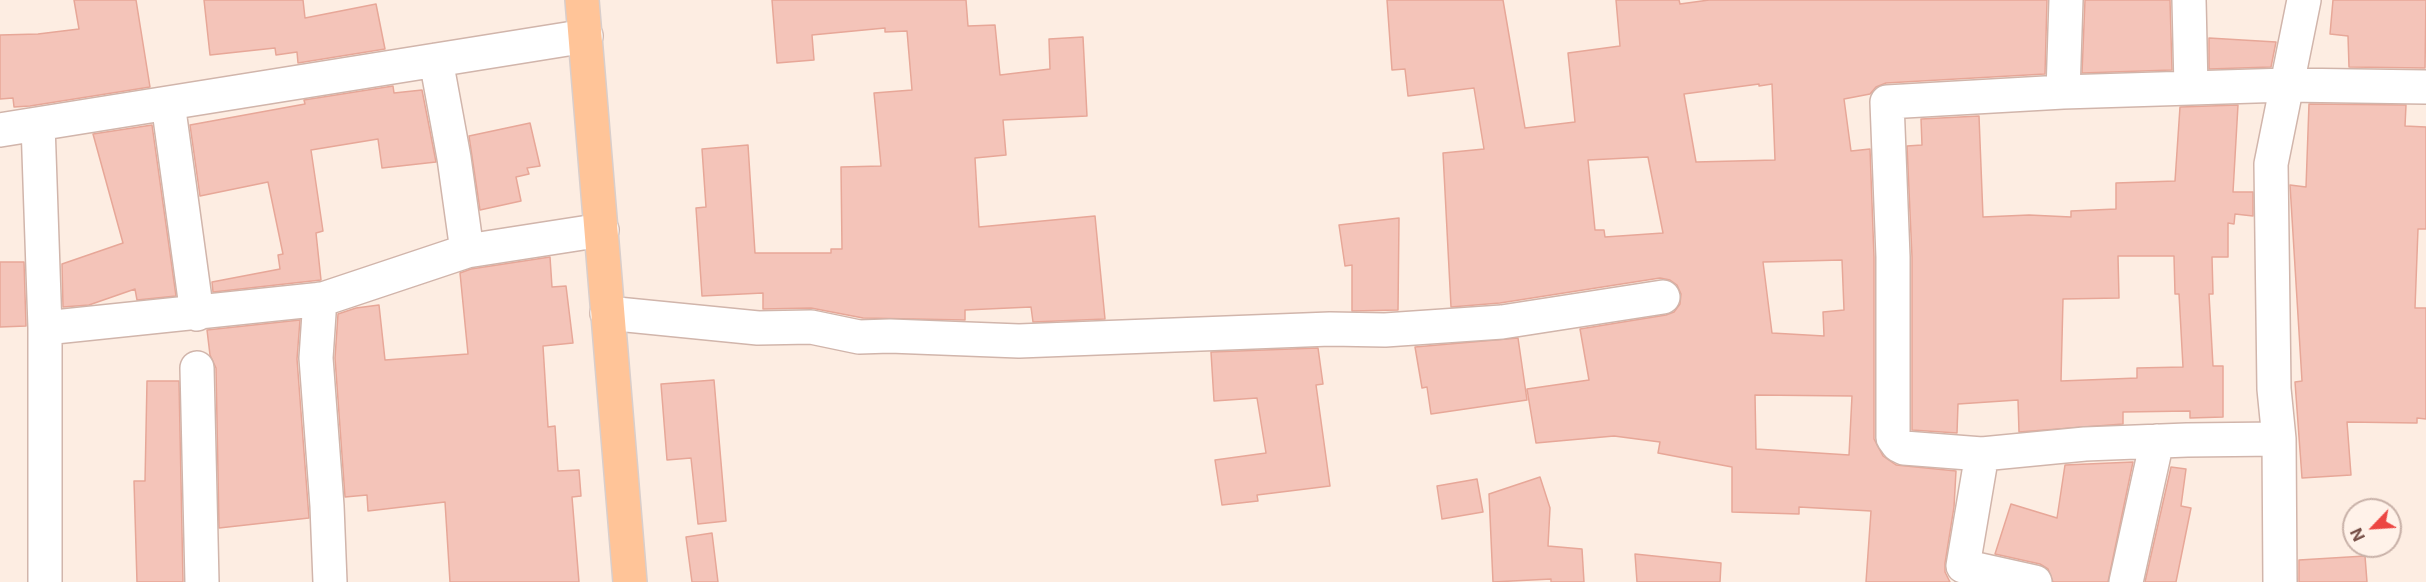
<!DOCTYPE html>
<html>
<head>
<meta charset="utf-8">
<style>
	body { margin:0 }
	#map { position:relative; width:2426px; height:582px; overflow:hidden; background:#fdede2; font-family:Inter,sans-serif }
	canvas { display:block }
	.north { position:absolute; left:2342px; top:498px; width:60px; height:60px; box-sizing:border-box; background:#fff2e9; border:2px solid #c8b1a8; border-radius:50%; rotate:245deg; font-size:16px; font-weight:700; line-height:24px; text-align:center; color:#764f47 }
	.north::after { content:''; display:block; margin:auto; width:21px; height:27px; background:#ec4642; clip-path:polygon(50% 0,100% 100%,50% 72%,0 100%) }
</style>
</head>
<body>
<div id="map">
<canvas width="2426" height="582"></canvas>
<div class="north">N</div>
</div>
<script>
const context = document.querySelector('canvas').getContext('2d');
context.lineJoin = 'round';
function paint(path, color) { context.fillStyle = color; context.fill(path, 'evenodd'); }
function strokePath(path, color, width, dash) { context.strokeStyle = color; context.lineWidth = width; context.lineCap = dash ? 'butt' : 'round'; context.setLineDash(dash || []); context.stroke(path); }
const building = new Path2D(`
	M 74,0 L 136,0 L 150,87 L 30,106 L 14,107 L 13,98 L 0,99 L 0,35 L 38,34 L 79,29 Z
	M 204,0 L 303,0 L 305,18 L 376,4 L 385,49 L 298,63 L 297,52 L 276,55 L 275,48 L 210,55 Z
	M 772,0 L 966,0 L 968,26 L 995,25 L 1000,75 L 1050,69 L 1049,39 L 1083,37 L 1087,116 L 1003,120 L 1006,155 L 975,158 L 979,227 L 1095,216 L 1105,319 L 1033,322 L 1031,307 L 965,310 L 965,320 L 863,318 L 811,308 L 763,309 L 763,293 L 702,296 L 696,208 L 706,207 L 702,149 L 748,145 L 755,253 L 831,253 L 831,249 L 842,249 L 841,167 L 881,166 L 874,93 L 912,90 L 907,31 L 885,32 L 885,28 L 812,35 L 814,60 L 777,63 Z
	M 1387,0 L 1503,0 L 1525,128 L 1575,122 L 1568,53 L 1620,46 L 1616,0 L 1679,0 L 1680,4 L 1709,0 L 2047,0 L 2045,74 L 1886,83 L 1876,87 L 1870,94 L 1844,99 L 1851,151 L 1870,149 L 1874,257 L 1874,439 L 1883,456 L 1896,465 L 1956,471 L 1954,507 L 1945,563 L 1945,572 L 1950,582 L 1866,582 L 1871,511 L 1799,507 L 1799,514 L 1732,512 L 1732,467 L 1658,453 L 1660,442 L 1614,436 L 1536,443 L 1527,389 L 1589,380 L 1580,329 L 1666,315 L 1674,312 L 1680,304 L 1681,294 L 1677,285 L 1670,280 L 1660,278 L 1500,303 L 1451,307 L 1443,153 L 1484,149 L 1474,88 L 1408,96 L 1405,69 L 1392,70 ZM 1759,84 L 1759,86 L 1772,84 L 1775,160 L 1696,162 L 1684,94 ZM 1648,157 L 1663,233 L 1605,237 L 1604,230 L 1595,230 L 1588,160 ZM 1842,260 L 1844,310 L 1823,312 L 1824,336 L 1772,333 L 1763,262 ZM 1755,395 L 1852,396 L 1849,455 L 1756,449 Z
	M 2085,0 L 2170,0 L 2172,70 L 2082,73 Z
	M 2333,0 L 2426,0 L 2425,68 L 2349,67 L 2348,36 L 2330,34 Z
	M 2209,38 L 2276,42 L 2271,67 L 2209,69 Z
	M 393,86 L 394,93 L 422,90 L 436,162 L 382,168 L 378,139 L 311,150 L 323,231 L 316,233 L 321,280 L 213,292 L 212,282 L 280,269 L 278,255 L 283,254 L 268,182 L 200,196 L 190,125 L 305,104 L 304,100 Z
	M 2309,104 L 2406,105 L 2405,126 L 2426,127 L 2426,229 L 2418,229 L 2415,308 L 2426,308 L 2426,419 L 2417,418 L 2417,423 L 2347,422 L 2351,475 L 2302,478 L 2295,382 L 2302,381 L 2290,185 L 2306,187 Z
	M 2238,105 L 2233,192 L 2253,192 L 2253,216 L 2235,214 L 2234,224 L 2228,223 L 2228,257 L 2212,257 L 2213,294 L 2209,294 L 2213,366 L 2223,366 L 2223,417 L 2190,418 L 2190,411 L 2123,412 L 2123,424 L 2019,432 L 2018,400 L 1958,404 L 1957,433 L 1912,430 L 1912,257 L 1907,146 L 1922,145 L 1921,119 L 1979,116 L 1983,217 L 2029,215 L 2071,217 L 2071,211 L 2116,209 L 2116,183 L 2175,181 L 2180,107 ZM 2118,256 L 2174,256 L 2175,294 L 2179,294 L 2183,367 L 2137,368 L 2137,378 L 2061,381 L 2063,299 L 2119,298 Z
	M 530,123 L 540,166 L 527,168 L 529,174 L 516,177 L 521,201 L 480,210 L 469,136 Z
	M 152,125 L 176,296 L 137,300 L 135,289 L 89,305 L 63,307 L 62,264 L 123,243 L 93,134 Z
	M 1399,218 L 1398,310 L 1352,311 L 1352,265 L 1345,266 L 1339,225 Z
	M 550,257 L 552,287 L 566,286 L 573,343 L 543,346 L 548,427 L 555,426 L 558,471 L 579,470 L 581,496 L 572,497 L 579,582 L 450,582 L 445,502 L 368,511 L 367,495 L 345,497 L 335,358 L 338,314 L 356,308 L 379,305 L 385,360 L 468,354 L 460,273 L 471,269 Z
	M 0,262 L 24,262 L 26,326 L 0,327 Z
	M 300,320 L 297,359 L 309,518 L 219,528 L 216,368 L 210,355 L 207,330 Z
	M 1518,338 L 1527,400 L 1431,414 L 1427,387 L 1422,388 L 1415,347 Z
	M 1318,348 L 1323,384 L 1316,385 L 1330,486 L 1257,495 L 1258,501 L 1222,505 L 1215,460 L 1266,453 L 1257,398 L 1214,401 L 1211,352 Z
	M 714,380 L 726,521 L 698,524 L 691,458 L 667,460 L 661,384 Z
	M 147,381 L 179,381 L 183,582 L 137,582 L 134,481 L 145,481 Z
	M 2133,462 L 2108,582 L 2053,582 L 2048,569 L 2040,564 L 1995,554 L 2011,504 L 2057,518 L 2065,465 Z
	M 2171,467 L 2186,469 L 2181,506 L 2191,508 L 2176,582 L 2145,582 Z
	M 1540,477 L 1550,508 L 1548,546 L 1582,549 L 1584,582 L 1551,582 L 1551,579 L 1493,582 L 1489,494 Z
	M 1477,479 L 1483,512 L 1442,519 L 1437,486 Z
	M 712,533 L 718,582 L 692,582 L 686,537 Z
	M 1635,554 L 1721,563 L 1720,582 L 1637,582 Z
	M 2365,556 L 2367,582 L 2299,582 L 2299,560 Z`);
const minor = new Path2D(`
	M 2189,0 L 2191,88
	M 436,60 L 454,158 L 467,251 L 602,230
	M 2063,92 L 2066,0
	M 168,103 L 197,314
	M 38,124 L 45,328 L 45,582
	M 0,130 L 586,36
	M 320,299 L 316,358 L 327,506 L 330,582
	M 607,313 L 758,328 L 811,327 L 859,337 L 890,336 L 1019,341 L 1330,329 L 1385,330 L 1502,322 L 1663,297
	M 45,328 L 323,299 L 467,251
	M 197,368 L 202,582
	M 2279,439 L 2187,440 L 2085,444 L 1982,454 L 1904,448 L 1898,445 L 1893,438 L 1893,257 L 1887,102 L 2063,92 L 2287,85 L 2426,87
	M 1982,454 L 1963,566 L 2035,582
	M 2126,582 L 2157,441
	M 2280,582 L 2279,439 L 2274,389 L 2271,164 L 2304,0`);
const major = new Path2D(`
	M 582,0 L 630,582`);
paint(building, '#f4c4b9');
strokePath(building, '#e7a798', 1.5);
strokePath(minor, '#d1b5ab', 36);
strokePath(major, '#d9cecb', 36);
strokePath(minor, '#fff', 33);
strokePath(major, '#ffc498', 33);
</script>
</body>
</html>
